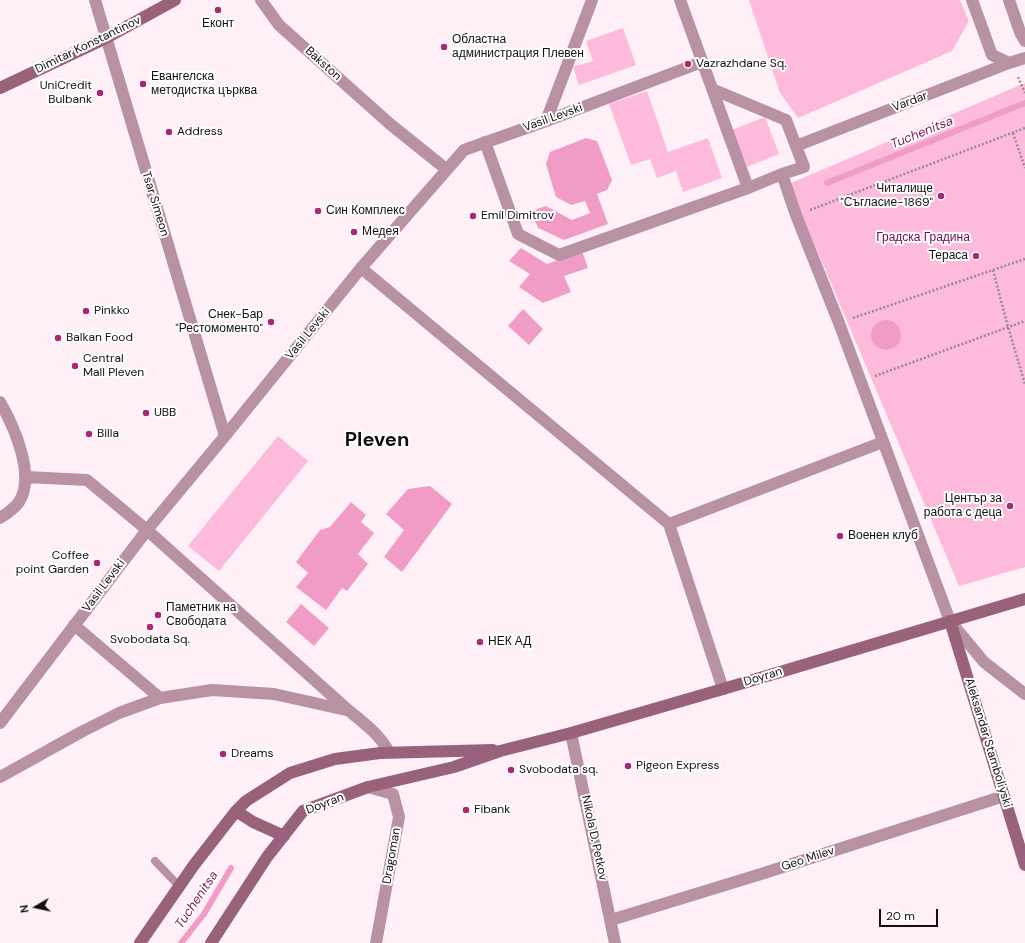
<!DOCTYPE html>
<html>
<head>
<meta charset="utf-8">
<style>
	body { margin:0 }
	#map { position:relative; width:1025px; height:943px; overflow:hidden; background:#fef0f6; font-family:"DM Sans",sans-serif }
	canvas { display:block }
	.north { position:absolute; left:16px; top:887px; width:40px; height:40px; -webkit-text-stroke:3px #fff; paint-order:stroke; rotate:261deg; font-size:11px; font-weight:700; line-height:16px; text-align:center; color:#140e11 }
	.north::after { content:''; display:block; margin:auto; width:14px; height:18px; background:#140e11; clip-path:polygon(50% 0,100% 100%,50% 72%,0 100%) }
	.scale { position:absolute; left:879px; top:909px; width:59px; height:18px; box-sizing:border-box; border:2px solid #140e11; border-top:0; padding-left:5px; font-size:12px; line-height:14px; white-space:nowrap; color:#140e11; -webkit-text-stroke:3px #fff; paint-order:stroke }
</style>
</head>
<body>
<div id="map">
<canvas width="1025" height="943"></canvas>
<div class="north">N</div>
<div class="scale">20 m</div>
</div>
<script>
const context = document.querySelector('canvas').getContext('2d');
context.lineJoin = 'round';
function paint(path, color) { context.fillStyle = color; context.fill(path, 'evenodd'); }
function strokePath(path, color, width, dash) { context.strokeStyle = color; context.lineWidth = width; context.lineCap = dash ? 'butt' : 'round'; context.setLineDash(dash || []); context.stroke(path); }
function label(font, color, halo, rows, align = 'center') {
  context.font = font + ' "DM Sans",sans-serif'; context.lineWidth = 4; context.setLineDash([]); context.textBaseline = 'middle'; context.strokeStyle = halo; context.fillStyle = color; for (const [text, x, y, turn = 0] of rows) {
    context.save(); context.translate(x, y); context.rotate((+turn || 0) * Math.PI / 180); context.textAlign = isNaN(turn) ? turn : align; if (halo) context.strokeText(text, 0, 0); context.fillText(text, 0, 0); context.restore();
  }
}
const green = new Path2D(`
	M 749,0 L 960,0 L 969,21 L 952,51 L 798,118 L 780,93 Z
	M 623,28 L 636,65 L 579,85 L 573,67 L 593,61 L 586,41 Z
	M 1025,83 L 1025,567 L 959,586 L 789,184 Z
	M 647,91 L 668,152 L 708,138 L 722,178 L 683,192 L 676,171 L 657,178 L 650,159 L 631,165 L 609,104 Z
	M 765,117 L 779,154 L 747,167 L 732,130 Z
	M 278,436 L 308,461 L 219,571 L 188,546 Z`);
const water = new Path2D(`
	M 586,138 L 597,141 L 612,180 L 607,190 L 597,194 L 608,224 L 564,240 L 538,228 L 531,211 L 546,206 L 572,220 L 590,213 L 585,201 L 571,205 L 556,197 L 546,164 L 550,152 Z
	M 521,248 L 547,264 L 582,251 L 588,268 L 564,276 L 571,292 L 543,303 L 519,287 L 530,274 L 509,261 Z
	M 523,309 L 543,329 L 529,345 L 508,326 Z
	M871 335a15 15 0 1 1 30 0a15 15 0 1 1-30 0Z
	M 430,486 L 452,504 L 402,572 L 384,557 L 404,530 L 386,514 L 408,489 Z
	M 351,502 L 366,515 L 361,522 L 374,533 L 358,554 L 368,564 L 347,591 L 342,588 L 326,610 L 296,587 L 308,573 L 296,562 L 320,530 L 330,527 Z
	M 301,604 L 329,628 L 314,646 L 286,622 Z`);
const stream = new Path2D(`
	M 827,183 L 1025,103
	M 181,943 L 204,914 L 231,868`);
const path = new Path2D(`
	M 1018,77 L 1025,93
	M 1013,133 L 1025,168
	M 810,210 L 1025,128
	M 993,270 L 1008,327 L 1025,384
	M 853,318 L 1025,259
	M 875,376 L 1025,321`);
const lane = new Path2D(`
	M 155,861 L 179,886`);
const street = new Path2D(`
	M 95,0 L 225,436
	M 261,0 L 279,25 L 390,124 L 446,169
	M 680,0 L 748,188 L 782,174 L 796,215 L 839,323 L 950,621 L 984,662 L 1025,694
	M 972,0 L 992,55 L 1009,63
	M 1009,0 L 1020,32 L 1025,41
	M 712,89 L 786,120 L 804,167 L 782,174
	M 546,121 L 592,0
	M 485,142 L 518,234 L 559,255 L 748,188
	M 796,146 L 1009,63 L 1025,58
	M 361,268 L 669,524 L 883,442
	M 0,402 C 14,426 36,476 19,502 C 14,509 8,513 0,518
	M 26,477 L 87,480 L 147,530 L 348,710 C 364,723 379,734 389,752
	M 669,524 L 723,689
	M 74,625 L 160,698
	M 0,723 L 147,530 L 225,436 L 361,268 L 464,150 L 546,121 L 702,62
	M 571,733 L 615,943
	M 0,777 L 83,731 L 119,713 L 160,698 L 212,690 L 274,694 L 346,710
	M 368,787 L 393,794 L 399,817 L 376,943
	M 611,920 L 761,874 L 1004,796`);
const secondary = new Path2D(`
	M 0,88 L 106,38 L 175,0
	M 950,621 L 1025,865
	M 236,811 L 253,822 L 284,836
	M 140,943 L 194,865 L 236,811 L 246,801 L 290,773 L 335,759 L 380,753 L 493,750
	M 211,943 L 267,857 L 303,811 L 368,787 L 454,767 L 500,751 L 571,733 L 723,689 L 1025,599`);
const markers = [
	[218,10,4,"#a92876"],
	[444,47,4,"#a92876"],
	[688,64,4,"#a92876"],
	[143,84,4,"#a92876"],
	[100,93,4,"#a92876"],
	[169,132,4,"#a92876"],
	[941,196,4,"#a92876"],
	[318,211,4,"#a92876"],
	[473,216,4,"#a92876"],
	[354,232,4,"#a92876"],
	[976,256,4,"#a92876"],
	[86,311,4,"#a92876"],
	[271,322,4,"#a92876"],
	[58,338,4,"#a92876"],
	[75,366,4,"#a92876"],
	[146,413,4,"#a92876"],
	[89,434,4,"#a92876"],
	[1010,506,4,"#a92876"],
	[840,536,4,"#a92876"],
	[97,563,4,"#a92876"],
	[158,615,4,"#a92876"],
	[150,627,4,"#a92876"],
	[480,642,4,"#a92876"],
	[223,754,4,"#a92876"],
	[628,766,4,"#a92876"],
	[511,770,4,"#a92876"],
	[466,810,4,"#a92876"]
];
const poiNames = [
	["Еконт",218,24,"center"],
	["Областна",452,40],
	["администрация Плевен",452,54],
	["Vazrazhdane Sq.",696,64],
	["Евангелска",151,77],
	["методистка църква",151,91],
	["UniCredit",92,86,"right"],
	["Bulbank",92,100,"right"],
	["Address",177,132],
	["Читалище",933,189,"right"],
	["\"Съгласие-1869\"",933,203,"right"],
	["Син Комплекс",326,211],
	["Emil Dimitrov",481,216],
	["Медея",362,232],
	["Тераса",968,256,"right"],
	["Pinkko",94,311],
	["Снек-Бар",263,315,"right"],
	["\"Рестомоменто\"",263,329,"right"],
	["Balkan Food",66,338],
	["Central",83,359],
	["Mall Pleven",83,373],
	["UBB",154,413],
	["Billa",97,434],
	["Център за",1002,499,"right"],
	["работа с деца",1002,513,"right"],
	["Военен клуб",848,536],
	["Coffee",89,556,"right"],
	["point Garden",89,570,"right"],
	["Паметник на",166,608],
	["Свободата",166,622],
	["Svobodata Sq.",150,640,"center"],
	["НЕК АД",488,642],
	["Dreams",231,754],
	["Pigeon Express",636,766],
	["Svobodata sq.",519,770],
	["Fibank",474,810]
];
const streetNames = [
	["Dimitar Konstantinov",88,45,-26],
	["Bakston",323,64,42],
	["Vardar",910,102,-21],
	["Vasil Levski",553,118,-20],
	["Tsar Simeon",155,204,73],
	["Vasil Levski",308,334,-51],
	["Vasil Levski",104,586,-53],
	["Doyran",763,677,-17],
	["Aleksandar Stamboliyski",988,743,73],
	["Doyran",325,804,-21],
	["Nikola D. Petkov",594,838,78],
	["Dragoman",392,856,-80],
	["Geo Milev",808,859,-18]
];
const parkNames = [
	["Градска Градина",923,238]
];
const waterNames = [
	["Tuchenitsa",922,133,-22],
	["Tuchenitsa",197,900,-56]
];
const townNames = [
	["Pleven",377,441]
];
paint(green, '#fdbada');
paint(water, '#f19cc7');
strokePath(stream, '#f19cc7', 6);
strokePath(path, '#968b90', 2.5, [2, 2]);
strokePath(lane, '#b892a4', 8);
strokePath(street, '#b892a4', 12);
strokePath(secondary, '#98627d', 12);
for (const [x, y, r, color] of markers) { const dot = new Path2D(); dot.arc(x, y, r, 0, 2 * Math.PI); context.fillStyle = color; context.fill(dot); strokePath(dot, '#fff', 1.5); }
label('12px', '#140e11', '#fff', poiNames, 'left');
label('12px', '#140e11', '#fff', streetNames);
label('12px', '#6f094a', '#fff', parkNames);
label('italic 13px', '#7b1955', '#fff', waterNames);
label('bold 20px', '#140e11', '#fff', townNames);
</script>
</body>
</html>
